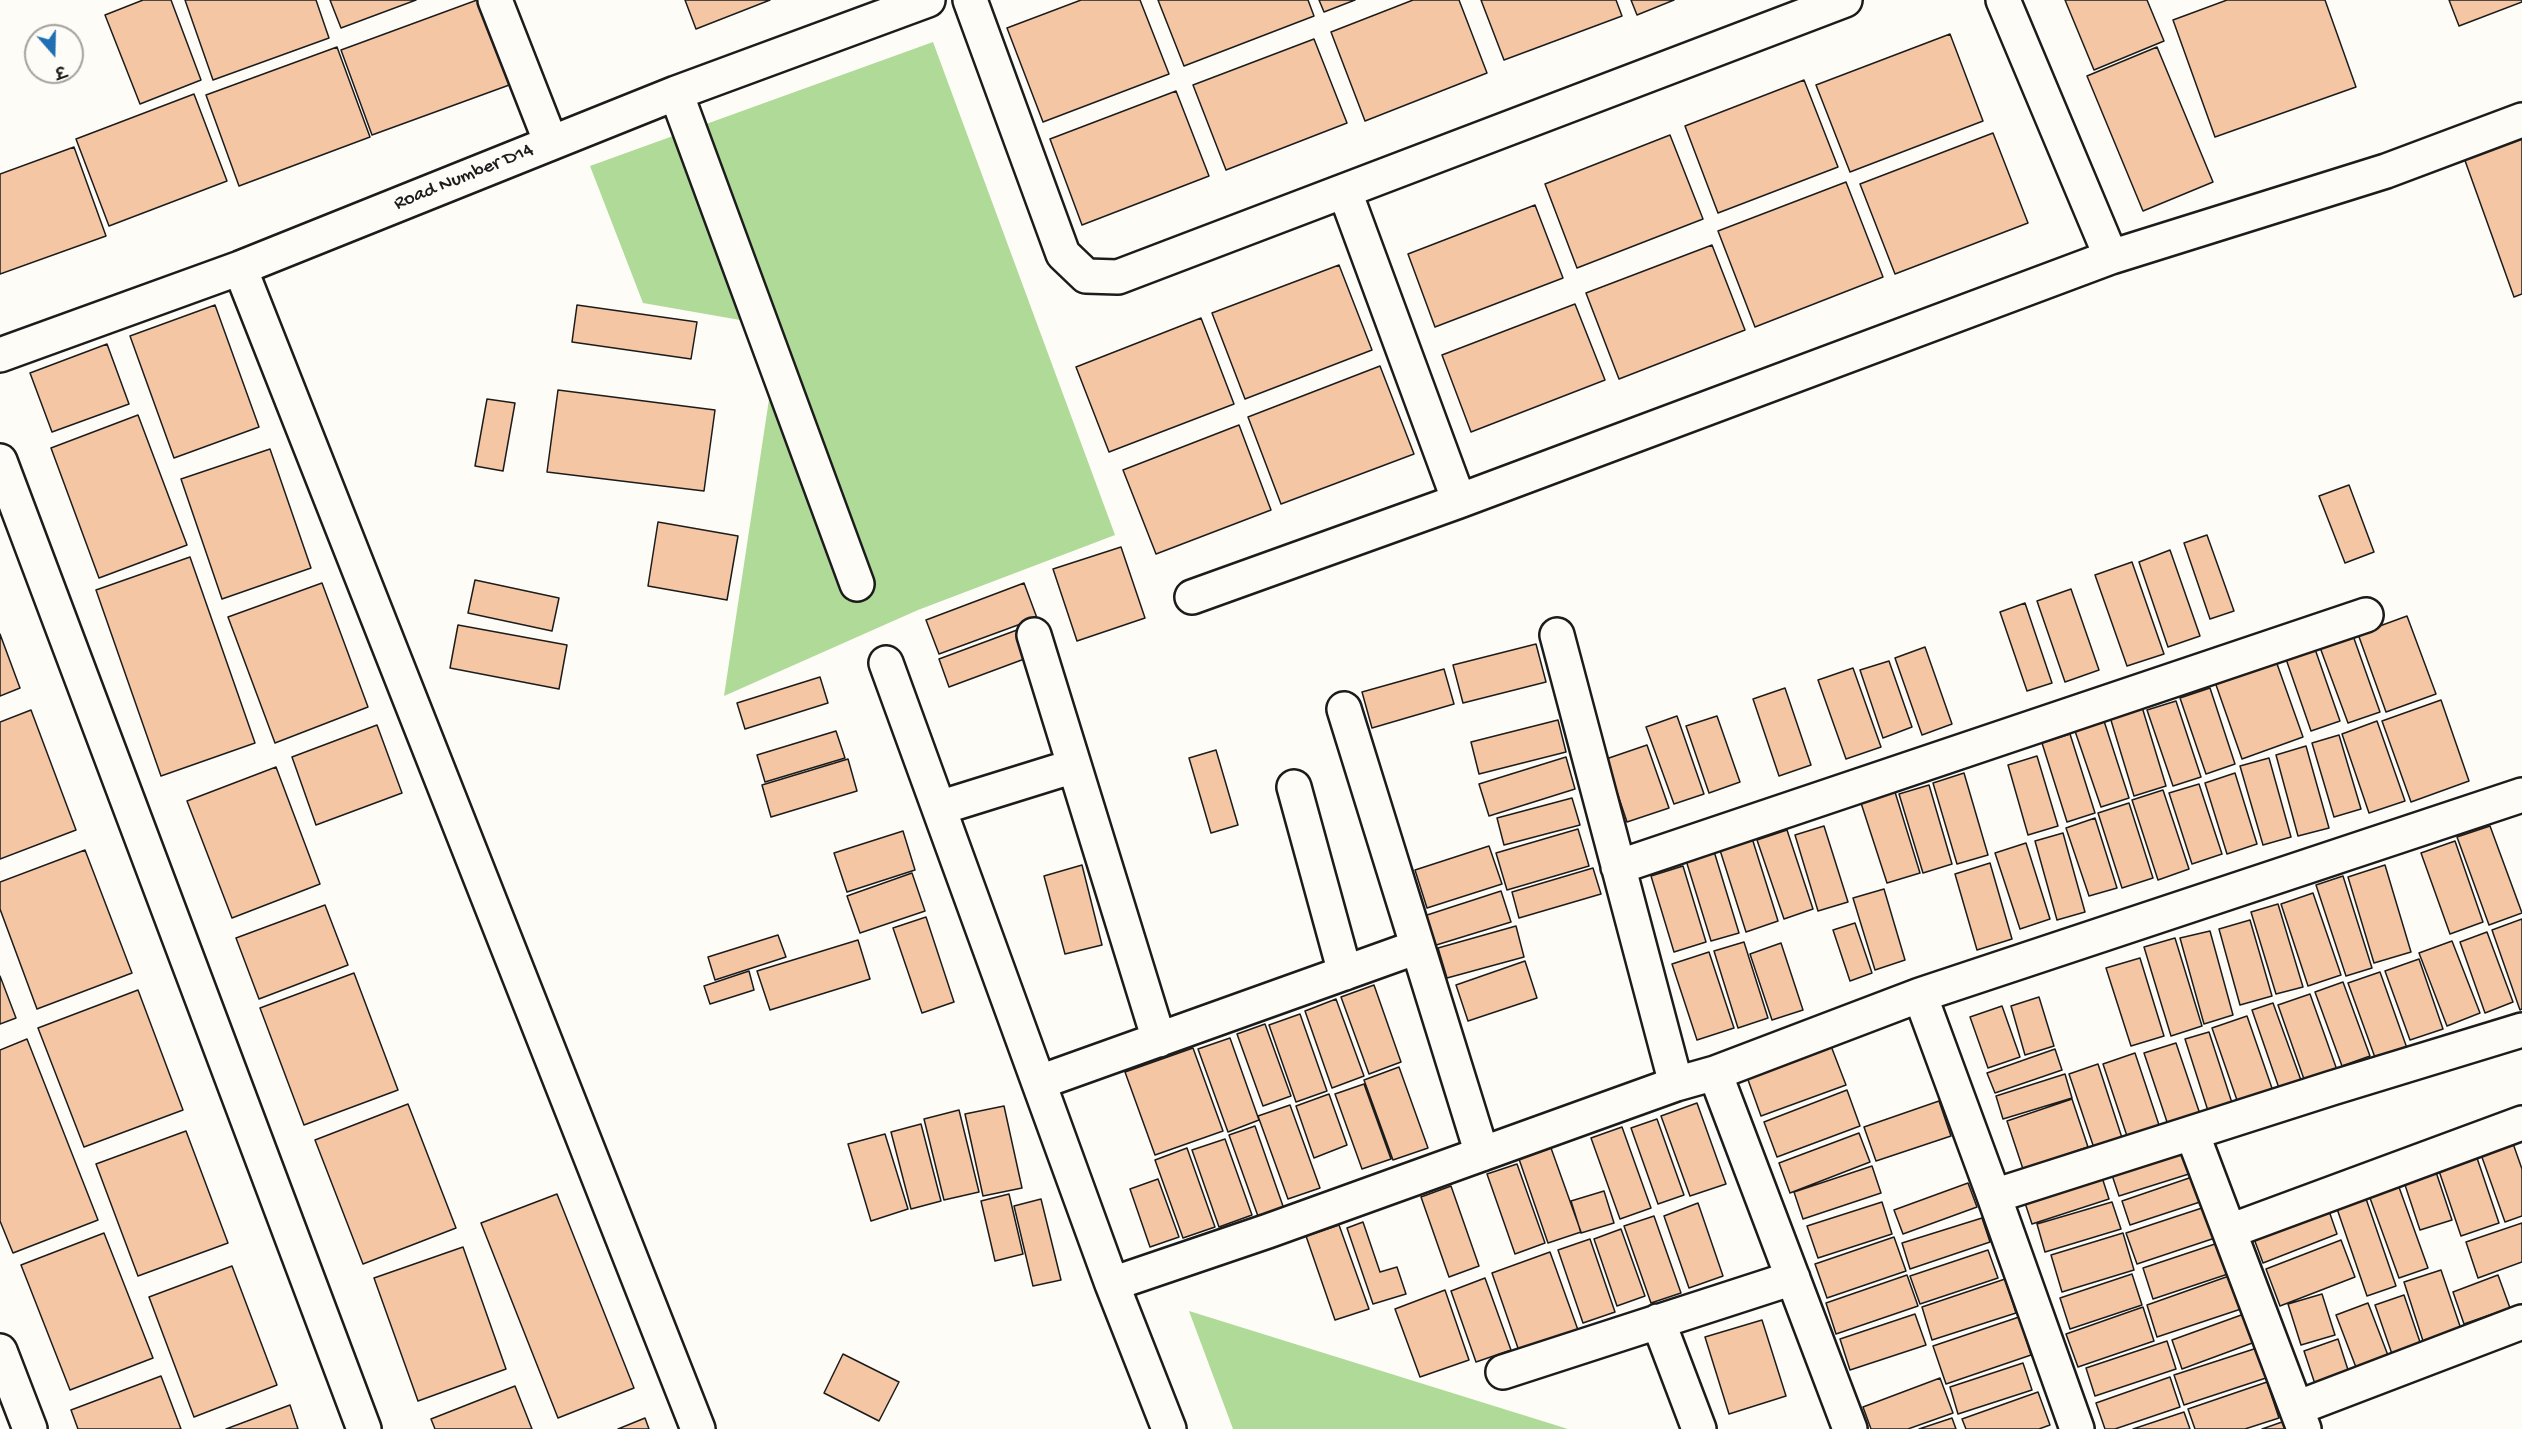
<!DOCTYPE html>
<html>
<head>
<meta charset="utf-8">
<style>
	body { margin:0 }
	#map { position:relative; width:2522px; height:1429px; overflow:hidden; background:#fdfcf7; font-family:"Gochi Hand","Playpen Sans Deva",sans-serif }
	canvas { display:block }
	.north { position:absolute; left:24px; top:24px; width:60px; height:60px; box-sizing:border-box; background:#fdfcf7; border:2px solid #a3a29f; border-radius:50%; rotate:160deg; font-size:16px; font-weight:700; line-height:24px; text-align:center; color:#1c1c1c }
	.north::after { content:''; display:block; margin:auto; width:21px; height:27px; background:#1f6fb2; clip-path:polygon(50% 0,100% 100%,50% 72%,0 100%) }
</style>
</head>
<body>
<div id="map">
<canvas width="2522" height="1429"></canvas>
<div class="north">उ</div>
</div>
<script>
const context = document.querySelector('canvas').getContext('2d');
context.lineJoin = 'round';
function paint(path, color) { context.fillStyle = color; context.fill(path, 'evenodd'); }
function strokePath(path, color, width, dash) { context.strokeStyle = color; context.lineWidth = width; context.lineCap = dash ? 'butt' : 'round'; context.setLineDash(dash || []); context.stroke(path); }
function label(font, color, halo, rows, align = 'center') {
  context.font = font + ' "Gochi Hand",sans-serif'; context.lineWidth = 5; context.setLineDash([]); context.textBaseline = 'middle'; context.strokeStyle = halo; context.fillStyle = color; for (const [text, x, y, turn = 0] of rows) {
    context.save(); context.translate(x, y); context.rotate((+turn || 0) * Math.PI / 180); context.textAlign = isNaN(turn) ? turn : align; if (halo) context.strokeText(text, 0, 0); context.fillText(text, 0, 0); context.restore();
  }
}
const green = new Path2D(`
	M 933,42 L 1115,535 L 918,610 L 724,696 L 780,327 L 643,303 L 590,166 Z
	M 1189,1311 L 1568,1429 L 1233,1429 Z`);
const building = new Path2D(`
	M 143,0 L 171,0 L 201,80 L 140,104 L 105,15 Z
	M 185,0 L 316,0 L 329,38 L 213,80 Z
	M 330,0 L 416,0 L 341,28 Z
	M 477,0 L 481,0 L 512,84 L 372,135 L 341,50 Z
	M 685,0 L 770,0 L 696,29 Z
	M 1081,0 L 1140,0 L 1169,74 L 1043,122 L 1007,28 Z
	M 1158,0 L 1308,0 L 1314,16 L 1184,66 Z
	M 1319,0 L 1355,0 L 1324,12 Z
	M 1413,0 L 1459,0 L 1487,73 L 1365,121 L 1331,32 Z
	M 1481,0 L 1616,0 L 1622,16 L 1504,60 Z
	M 1631,0 L 1674,0 L 1637,15 Z
	M 2065,0 L 2147,0 L 2164,41 L 2094,70 Z
	M 2227,0 L 2325,0 L 2356,87 L 2215,137 L 2173,20 Z
	M 2449,0 L 2522,0 L 2522,2 L 2459,26 Z
	M 1950,34 L 1983,121 L 1850,172 L 1816,85 Z
	M 1314,39 L 1347,123 L 1226,170 L 1193,85 Z
	M 337,47 L 370,137 L 239,186 L 206,95 Z
	M 2157,47 L 2213,182 L 2143,211 L 2087,76 Z
	M 1804,80 L 1838,167 L 1718,213 L 1685,126 Z
	M 1176,91 L 1209,176 L 1082,225 L 1050,139 Z
	M 194,94 L 227,181 L 109,226 L 76,139 Z
	M 1993,133 L 2028,223 L 1895,274 L 1860,184 Z
	M 2522,134 L 2522,294 L 2514,297 L 2463,155 Z
	M 1670,135 L 1703,219 L 1577,268 L 1545,184 Z
	M 74,147 L 106,236 L 0,274 L 0,174 Z
	M 1846,182 L 1883,277 L 1755,327 L 1718,231 Z
	M 1535,205 L 1563,278 L 1435,327 L 1408,254 Z
	M 1712,245 L 1745,330 L 1619,379 L 1586,293 Z
	M 1339,265 L 1372,350 L 1245,399 L 1212,313 Z
	M 1575,304 L 1605,380 L 1471,432 L 1442,355 Z
	M 215,305 L 259,427 L 174,458 L 130,336 Z
	M 577,305 L 697,322 L 691,359 L 572,342 Z
	M 1201,318 L 1234,404 L 1109,452 L 1076,367 Z
	M 107,344 L 129,404 L 52,432 L 30,373 Z
	M 1380,366 L 1414,454 L 1281,504 L 1248,417 Z
	M 558,390 L 715,410 L 704,491 L 547,472 Z
	M 487,399 L 515,403 L 503,471 L 475,466 Z
	M 138,415 L 187,545 L 99,578 L 51,448 Z
	M 1239,425 L 1271,510 L 1156,554 L 1123,470 Z
	M 270,449 L 311,568 L 222,599 L 181,479 Z
	M 2349,485 L 2374,552 L 2345,563 L 2319,496 Z
	M 658,522 L 738,536 L 727,600 L 648,586 Z
	M 2207,535 L 2234,611 L 2210,619 L 2184,543 Z
	M 1121,547 L 1145,618 L 1077,641 L 1053,569 Z
	M 2170,550 L 2200,636 L 2168,647 L 2139,562 Z
	M 190,557 L 255,743 L 161,776 L 96,590 Z
	M 2132,562 L 2164,654 L 2127,666 L 2095,575 Z
	M 475,580 L 559,598 L 552,631 L 468,613 Z
	M 322,583 L 368,707 L 275,743 L 228,617 Z
	M 1024,583 L 1037,618 L 939,654 L 926,620 Z
	M 2071,589 L 2099,670 L 2065,682 L 2037,601 Z
	M 2025,603 L 2052,683 L 2027,691 L 2000,612 Z
	M 2407,616 L 2436,694 L 2386,712 L 2358,634 Z
	M 458,625 L 567,645 L 559,689 L 450,668 Z
	M 1017,630 L 1027,658 L 949,687 L 939,659 Z
	M 2351,630 L 2380,712 L 2348,723 L 2318,642 Z
	M 0,634 L 20,688 L 0,696 Z
	M 1536,644 L 1546,682 L 1463,703 L 1453,665 Z
	M 1925,647 L 1952,724 L 1922,735 L 1895,658 Z
	M 2315,649 L 2340,721 L 2311,731 L 2286,659 Z
	M 1889,661 L 1912,727 L 1883,738 L 1860,670 Z
	M 2276,661 L 2303,737 L 2242,759 L 2215,682 Z
	M 1853,668 L 1881,747 L 1846,759 L 1818,680 Z
	M 1444,669 L 1454,704 L 1372,728 L 1362,692 Z
	M 820,677 L 828,703 L 745,729 L 737,703 Z
	M 1785,688 L 1811,765 L 1779,776 L 1753,699 Z
	M 2210,688 L 2235,764 L 2206,774 L 2180,698 Z
	M 2441,700 L 2469,781 L 2411,802 L 2382,721 Z
	M 2176,701 L 2201,777 L 2173,786 L 2147,710 Z
	M 2142,707 L 2166,786 L 2134,796 L 2110,717 Z
	M 31,710 L 76,830 L 0,859 L 0,722 Z
	M 1677,716 L 1704,794 L 1674,804 L 1646,727 Z
	M 1717,716 L 1740,782 L 1709,793 L 1686,726 Z
	M 1558,720 L 1566,752 L 1479,774 L 1471,742 Z
	M 2104,721 L 2129,798 L 2101,807 L 2075,731 Z
	M 2377,721 L 2405,801 L 2369,813 L 2342,734 Z
	M 377,725 L 402,793 L 316,825 L 292,757 Z
	M 836,731 L 845,758 L 765,782 L 757,755 Z
	M 2070,734 L 2095,813 L 2067,822 L 2042,743 Z
	M 2339,735 L 2361,809 L 2334,817 L 2312,743 Z
	M 1647,745 L 1669,808 L 1627,822 L 1606,759 Z
	M 2306,746 L 2329,828 L 2298,836 L 2276,755 Z
	M 1216,750 L 1238,825 L 1211,833 L 1189,758 Z
	M 2037,756 L 2058,826 L 2028,835 L 2008,765 Z
	M 1566,757 L 1575,789 L 1489,816 L 1479,784 Z
	M 2269,758 L 2291,837 L 2263,845 L 2240,766 Z
	M 848,759 L 857,791 L 771,817 L 762,785 Z
	M 276,767 L 320,884 L 232,918 L 187,801 Z
	M 1964,773 L 1988,855 L 1957,864 L 1933,783 Z
	M 2235,773 L 2257,844 L 2227,854 L 2205,783 Z
	M 2199,784 L 2222,854 L 2192,864 L 2169,793 Z
	M 1929,785 L 1952,864 L 1923,873 L 1899,794 Z
	M 2163,790 L 2189,869 L 2158,880 L 2132,800 Z
	M 1895,792 L 1920,873 L 1887,883 L 1861,803 Z
	M 1572,798 L 1580,825 L 1504,845 L 1497,818 Z
	M 2129,803 L 2153,878 L 2122,888 L 2098,813 Z
	M 2095,818 L 2117,888 L 2089,896 L 2066,828 Z
	M 1824,826 L 1848,902 L 1818,911 L 1795,835 Z
	M 2490,826 L 2522,913 L 2489,925 L 2457,837 Z
	M 1578,829 L 1589,866 L 1507,890 L 1496,853 Z
	M 1787,830 L 1813,909 L 1784,919 L 1757,840 Z
	M 903,831 L 915,870 L 847,892 L 834,853 Z
	M 2063,833 L 2085,912 L 2057,920 L 2035,841 Z
	M 1752,838 L 1778,921 L 1746,932 L 1719,847 Z
	M 2455,841 L 2483,922 L 2450,934 L 2421,853 Z
	M 2026,843 L 2050,919 L 2020,929 L 1995,853 Z
	M 1489,846 L 1502,884 L 1427,908 L 1415,870 Z
	M 1713,848 L 1739,933 L 1711,941 L 1685,857 Z
	M 85,850 L 132,973 L 37,1009 L 0,909 L 0,882 Z
	M 1990,863 L 2012,939 L 1977,950 L 1955,874 Z
	M 1082,865 L 1102,945 L 1065,954 L 1044,876 Z
	M 2385,865 L 2411,952 L 2374,963 L 2348,877 Z
	M 1683,866 L 1706,942 L 1674,952 L 1651,876 Z
	M 1593,868 L 1601,894 L 1519,918 L 1512,892 Z
	M 912,873 L 925,911 L 860,933 L 847,896 Z
	M 2343,876 L 2372,968 L 2346,976 L 2316,885 Z
	M 1884,889 L 1905,960 L 1875,970 L 1853,898 Z
	M 1501,891 L 1511,922 L 1433,946 L 1424,916 Z
	M 2313,893 L 2341,975 L 2308,986 L 2281,904 Z
	M 2278,904 L 2303,987 L 2276,994 L 2251,912 Z
	M 325,905 L 348,965 L 259,999 L 236,938 Z
	M 926,917 L 954,1002 L 922,1013 L 893,928 Z
	M 2522,919 L 2522,1009 L 2520,1010 L 2492,930 Z
	M 2250,920 L 2272,996 L 2240,1005 L 2219,929 Z
	M 1855,923 L 1872,973 L 1850,981 L 1833,930 Z
	M 1516,926 L 1524,957 L 1447,978 L 1438,948 Z
	M 2210,931 L 2233,1015 L 2204,1024 L 2180,938 Z
	M 2487,932 L 2513,1002 L 2485,1013 L 2460,942 Z
	M 778,935 L 786,957 L 715,980 L 708,957 Z
	M 2175,938 L 2202,1026 L 2171,1036 L 2144,947 Z
	M 858,940 L 870,979 L 770,1010 L 757,971 Z
	M 2452,941 L 2480,1013 L 2447,1026 L 2419,953 Z
	M 1744,942 L 1768,1018 L 1738,1028 L 1714,951 Z
	M 1781,943 L 1803,1010 L 1772,1020 L 1750,954 Z
	M 1709,952 L 1734,1028 L 1697,1040 L 1672,964 Z
	M 2140,958 L 2164,1036 L 2131,1046 L 2106,968 Z
	M 2419,959 L 2443,1029 L 2410,1040 L 2385,971 Z
	M 1525,961 L 1537,998 L 1468,1021 L 1456,985 Z
	M 749,971 L 754,990 L 710,1004 L 704,986 Z
	M 2380,972 L 2408,1051 L 2377,1063 L 2348,983 Z
	M 354,973 L 398,1090 L 304,1125 L 260,1008 Z
	M 0,976 L 16,1018 L 0,1024 Z
	M 2343,982 L 2370,1056 L 2342,1066 L 2315,992 Z
	M 1374,985 L 1401,1062 L 1369,1074 L 1341,997 Z
	M 138,990 L 183,1110 L 84,1147 L 38,1028 Z
	M 2310,994 L 2337,1070 L 2305,1082 L 2278,1005 Z
	M 2039,997 L 2054,1046 L 2025,1055 L 2011,1006 Z
	M 1336,999 L 1364,1076 L 1332,1088 L 1305,1011 Z
	M 2273,1003 L 2302,1083 L 2280,1091 L 2252,1010 Z
	M 2002,1006 L 2020,1057 L 1988,1068 L 1970,1017 Z
	M 1300,1014 L 1327,1091 L 1296,1102 L 1269,1025 Z
	M 2247,1016 L 2274,1094 L 2239,1106 L 2212,1028 Z
	M 1265,1024 L 1291,1096 L 1263,1106 L 1237,1034 Z
	M 2209,1032 L 2233,1106 L 2209,1114 L 2185,1039 Z
	M 1230,1038 L 1259,1120 L 1228,1132 L 1198,1049 Z
	M 27,1039 L 98,1220 L 13,1253 L 0,1221 L 0,1050 Z
	M 2176,1043 L 2202,1120 L 2170,1131 L 2144,1053 Z
	M 1831,1046 L 1846,1085 L 1761,1116 L 1747,1077 Z
	M 1193,1048 L 1223,1131 L 1155,1155 L 1125,1072 Z
	M 2055,1049 L 2062,1070 L 1995,1093 L 1987,1073 Z
	M 2135,1053 L 2160,1128 L 2128,1139 L 2103,1064 Z
	M 2098,1064 L 2124,1144 L 2096,1154 L 2069,1074 Z
	M 1399,1067 L 1428,1148 L 1393,1160 L 1364,1080 Z
	M 2065,1074 L 2072,1098 L 2003,1119 L 1996,1096 Z
	M 1364,1084 L 1391,1159 L 1362,1169 L 1335,1094 Z
	M 1847,1090 L 1860,1126 L 1777,1157 L 1764,1122 Z
	M 1329,1094 L 1347,1145 L 1314,1158 L 1296,1106 Z
	M 2072,1099 L 2088,1147 L 2023,1169 L 2007,1121 Z
	M 1939,1101 L 1951,1136 L 1876,1161 L 1864,1127 Z
	M 1697,1103 L 1726,1184 L 1690,1196 L 1661,1116 Z
	M 408,1104 L 456,1228 L 363,1264 L 315,1140 Z
	M 1290,1105 L 1320,1188 L 1288,1199 L 1258,1116 Z
	M 1004,1106 L 1022,1188 L 983,1196 L 965,1114 Z
	M 959,1110 L 979,1192 L 944,1200 L 924,1119 Z
	M 1657,1119 L 1684,1195 L 1658,1204 L 1631,1128 Z
	M 921,1124 L 941,1201 L 911,1209 L 891,1132 Z
	M 1255,1126 L 1284,1209 L 1259,1219 L 1229,1135 Z
	M 1622,1127 L 1651,1208 L 1620,1219 L 1591,1138 Z
	M 186,1131 L 228,1243 L 138,1276 L 96,1164 Z
	M 1859,1133 L 1870,1162 L 1790,1193 L 1779,1163 Z
	M 885,1134 L 908,1209 L 871,1221 L 848,1144 Z
	M 2510,1135 L 2522,1169 L 2522,1216 L 2505,1222 L 2478,1146 Z
	M 1225,1139 L 1252,1215 L 1219,1227 L 1192,1150 Z
	M 2183,1143 L 2192,1173 L 2119,1196 L 2109,1166 Z
	M 1187,1148 L 1215,1227 L 1183,1238 L 1155,1160 Z
	M 1551,1148 L 1581,1232 L 1548,1243 L 1519,1159 Z
	M 2475,1152 L 2499,1223 L 2461,1236 L 2437,1165 Z
	M 1517,1164 L 1545,1243 L 1515,1254 L 1487,1174 Z
	M 1872,1166 L 1881,1193 L 1803,1219 L 1794,1192 Z
	M 2434,1166 L 2452,1220 L 2420,1230 L 2402,1176 Z
	M 2099,1168 L 2109,1199 L 2032,1224 L 2022,1194 Z
	M 2195,1176 L 2203,1201 L 2130,1225 L 2122,1201 Z
	M 2395,1176 L 2428,1268 L 2399,1278 L 2366,1187 Z
	M 1158,1179 L 1179,1237 L 1150,1247 L 1130,1189 Z
	M 1968,1183 L 1977,1207 L 1903,1234 L 1894,1210 Z
	M 1451,1186 L 1479,1266 L 1449,1277 L 1421,1197 Z
	M 2363,1190 L 2396,1286 L 2367,1296 L 2334,1200 Z
	M 1604,1191 L 1614,1223 L 1581,1233 L 1571,1201 Z
	M 557,1194 L 634,1388 L 558,1418 L 481,1223 Z
	M 1009,1194 L 1023,1254 L 995,1261 L 981,1201 Z
	M 1041,1199 L 1061,1280 L 1033,1286 L 1014,1206 Z
	M 1882,1202 L 1892,1234 L 1818,1258 L 1807,1226 Z
	M 2112,1202 L 2121,1229 L 2045,1252 L 2037,1224 Z
	M 1698,1203 L 1723,1276 L 1689,1288 L 1664,1216 Z
	M 2208,1206 L 2218,1237 L 2137,1264 L 2126,1233 Z
	M 2328,1208 L 2337,1234 L 2263,1263 L 2253,1236 Z
	M 1654,1216 L 1681,1293 L 1651,1303 L 1624,1226 Z
	M 1982,1218 L 1990,1242 L 1910,1269 L 1902,1243 Z
	M 1363,1222 L 1380,1272 L 1397,1267 L 1406,1294 L 1373,1304 L 1347,1228 Z
	M 2522,1223 L 2522,1262 L 2478,1278 L 2466,1242 Z
	M 1339,1225 L 1369,1309 L 1335,1320 L 1306,1236 Z
	M 1621,1229 L 1645,1296 L 1617,1306 L 1594,1239 Z
	M 104,1233 L 153,1358 L 70,1390 L 21,1265 Z
	M 2123,1233 L 2134,1270 L 2062,1292 L 2051,1255 Z
	M 1894,1237 L 1906,1271 L 1827,1298 L 1815,1264 Z
	M 1590,1239 L 1615,1312 L 1583,1323 L 1558,1250 Z
	M 2341,1240 L 2355,1277 L 2280,1306 L 2266,1269 Z
	M 2218,1243 L 2228,1274 L 2153,1299 L 2143,1268 Z
	M 463,1247 L 506,1369 L 418,1401 L 374,1278 Z
	M 1988,1250 L 1998,1278 L 1920,1304 L 1910,1276 Z
	M 1550,1252 L 1578,1330 L 1519,1351 L 1492,1273 Z
	M 232,1266 L 277,1385 L 194,1417 L 149,1297 Z
	M 2441,1270 L 2462,1332 L 2424,1344 L 2404,1282 Z
	M 2132,1274 L 2142,1305 L 2070,1329 L 2060,1298 Z
	M 1907,1275 L 1918,1306 L 1836,1334 L 1826,1303 Z
	M 2498,1275 L 2510,1308 L 2464,1324 L 2453,1292 Z
	M 2229,1276 L 2241,1309 L 2157,1337 L 2147,1305 Z
	M 1485,1278 L 1511,1350 L 1476,1362 L 1451,1291 Z
	M 2005,1279 L 2016,1313 L 1932,1340 L 1922,1307 Z
	M 1445,1290 L 1469,1360 L 1420,1377 L 1395,1309 Z
	M 2322,1294 L 2335,1335 L 2301,1345 L 2288,1304 Z
	M 2404,1295 L 2421,1345 L 2392,1354 L 2375,1305 Z
	M 2368,1303 L 2389,1358 L 2357,1370 L 2336,1315 Z
	M 2143,1307 L 2154,1341 L 2078,1367 L 2066,1334 Z
	M 1915,1314 L 1926,1345 L 1850,1370 L 1840,1339 Z
	M 2244,1314 L 2255,1342 L 2182,1369 L 2172,1340 Z
	M 2019,1317 L 2031,1355 L 1946,1384 L 1933,1346 Z
	M 1762,1320 L 1786,1396 L 1729,1414 L 1705,1337 Z
	M 2338,1339 L 2350,1376 L 2316,1387 L 2304,1351 Z
	M 2167,1341 L 2176,1369 L 2095,1396 L 2086,1368 Z
	M 2257,1348 L 2266,1378 L 2184,1405 L 2174,1375 Z
	M 843,1354 L 899,1382 L 879,1421 L 824,1393 Z
	M 2023,1363 L 2032,1390 L 1958,1414 L 1950,1387 Z
	M 161,1376 L 181,1429 L 78,1429 L 71,1410 Z
	M 2170,1377 L 2180,1407 L 2115,1429 L 2105,1429 L 2096,1403 Z
	M 1940,1378 L 1953,1413 L 1908,1429 L 1871,1429 L 1863,1407 Z
	M 2267,1382 L 2279,1418 L 2245,1429 L 2195,1429 L 2188,1409 Z
	M 515,1386 L 532,1429 L 435,1429 L 431,1419 Z
	M 2038,1392 L 2050,1425 L 2039,1429 L 1966,1429 L 1962,1419 Z
	M 290,1405 L 298,1429 L 226,1429 Z
	M 2184,1412 L 2190,1429 L 2133,1429 Z
	M 645,1418 L 649,1429 L 618,1429 Z
	M 1952,1418 L 1956,1429 L 1919,1429 Z
	M 2282,1422 L 2285,1429 L 2262,1429 Z`);
const minor = new Path2D(`
	M 495,0 L 551,143
	M 970,0 L 1063,254 L 1086,276 L 1118,277 L 1845,0
	M 2003,0 L 2111,257
	M 676,93 L 857,584
	M 1345,192 L 1459,501
	M 240,268 L 698,1429
	M 0,355 L 240,268 L 676,93 L 928,0
	M 0,461 L 364,1429
	M 1192,597 L 1459,501 L 2111,257 L 2386,171 L 2522,120
	M 1034,635 L 1159,1040
	M 1557,635 L 1676,1084
	M 886,663 L 1112,1284 L 1169,1429
	M 1344,709 L 1482,1154
	M 1294,787 L 1345,973
	M 939,808 L 1074,766
	M 1618,867 L 2366,615
	M 1920,995 L 1994,1196 L 2077,1429
	M 1715,1073 L 1850,1429
	M 1040,1082 L 1417,947
	M 2192,1133 L 2304,1429
	M 1994,1196 L 2332,1088 L 2522,1030
	M 2230,1231 L 2522,1123
	M 1112,1284 L 1268,1231 L 1676,1084 L 1715,1073 L 1920,995 L 2522,795
	M 1658,1321 L 1699,1429
	M 0,1351 L 30,1429
	M 1503,1372 L 1793,1278
	M 2297,1408 L 2522,1322`);
const streetNames = [
	["Road Number D14",464,178,-22]
];
paint(green, '#afda98');
paint(building, '#f5c6a4');
strokePath(building, '#1c1c1c', 1.5);
strokePath(minor, '#1c1c1c', 38);
strokePath(minor, '#fdfcf7', 33);
label('20px', '#1c1c1c', '#fdfcf7', streetNames);
</script>
</body>
</html>
